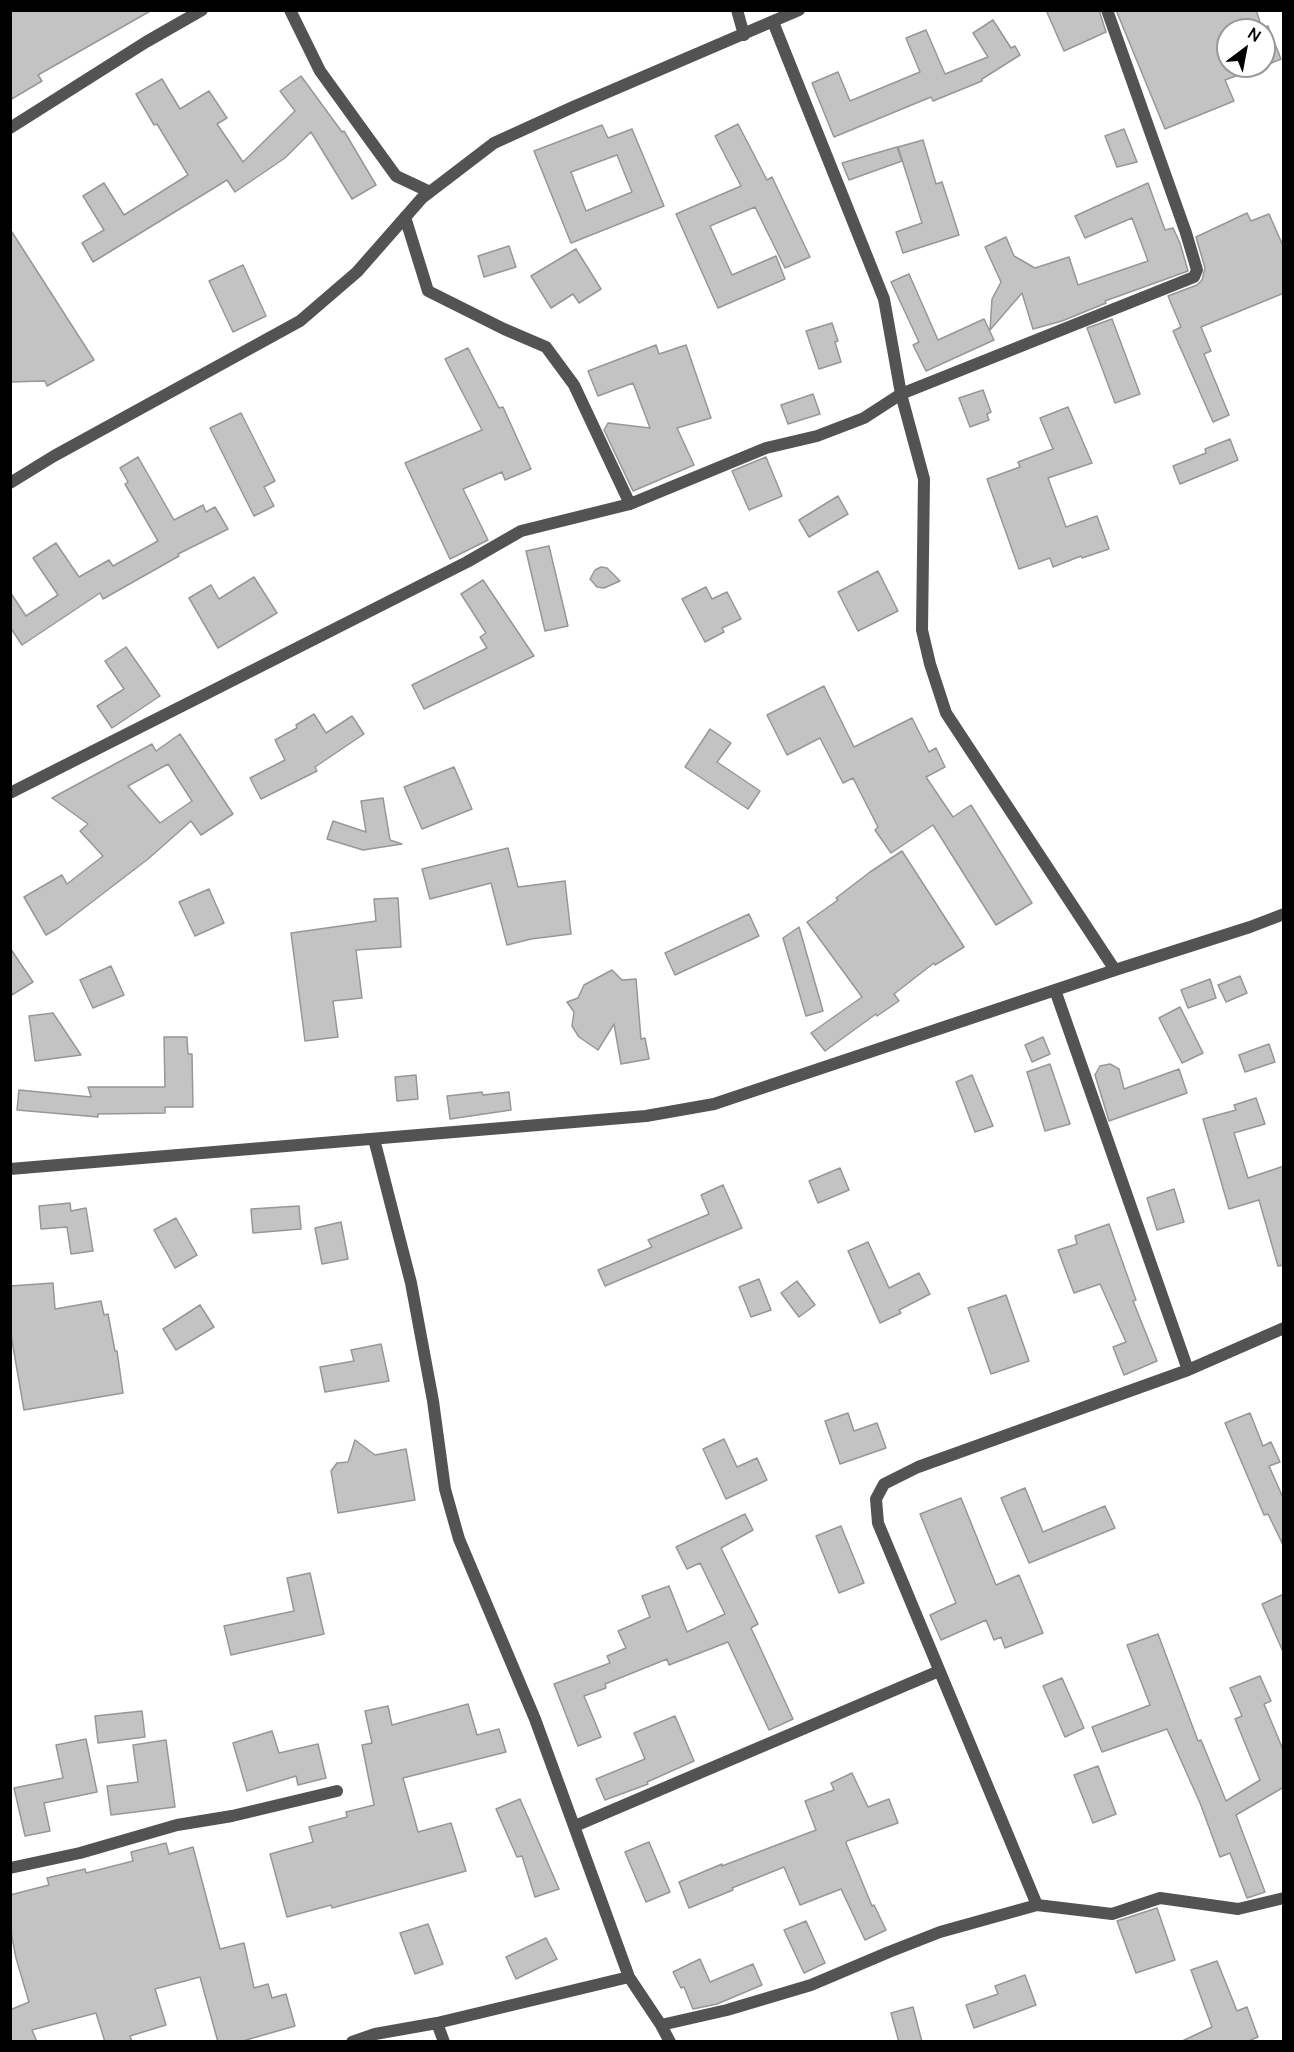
<!DOCTYPE html>
<html>
<head>
<meta charset="utf-8">
<style>
	body { margin:0 }
	#map { position:relative; width:1294px; height:2052px; overflow:hidden; background:#fff; font-family:Manrope,sans-serif }
	canvas { display:block }
	.frame { position:absolute; inset:0; border:12px solid #000; pointer-events:none }
	.north { position:absolute; left:1216px; top:18px; width:60px; height:60px; box-sizing:border-box; background:#fff; border:2px solid #999; border-radius:50%; rotate:32deg; font-size:16px; font-weight:700; line-height:24px; text-align:center; color:#000 }
	.north::after { content:''; display:block; margin:auto; width:21px; height:27px; background:#000; clip-path:polygon(50% 0,100% 100%,50% 72%,0 100%) }
</style>
</head>
<body>
<div id="map">
<canvas width="1294" height="2052"></canvas>
<div class="frame"></div>
<div class="north">N</div>
</div>
<script>
const context = document.querySelector('canvas').getContext('2d');
context.lineJoin = 'round';
function paint(path, color) { context.fillStyle = color; context.fill(path, 'evenodd'); }
function strokePath(path, color, width, dash) { context.strokeStyle = color; context.lineWidth = width; context.lineCap = dash ? 'butt' : 'round'; context.setLineDash(dash || []); context.stroke(path); }
const building = new Path2D(`
	M 10,10 L 152,10 L 38,75 L 42,81 L 10,100 Z
	M 1046,10 L 1099,10 L 1106,32 L 1064,51 Z
	M 1116,10 L 1256,10 L 1262,28 L 1268,26 L 1281,59 L 1264,66 L 1264,30 L 1228,30 L 1228,66 L 1263,66 L 1225,80 L 1234,101 L 1165,129 Z
	M 993,20 L 1011,48 L 1015,46 L 1020,55 L 982,79 L 982,81 L 933,101 L 931,97 L 834,137 L 812,83 L 838,72 L 850,101 L 920,72 L 906,38 L 926,30 L 945,74 L 988,57 L 973,33 Z
	M 301,76 L 342,132 L 344,131 L 376,185 L 352,199 L 311,132 L 285,158 L 235,192 L 227,180 L 93,262 L 82,243 L 104,230 L 83,196 L 104,183 L 124,215 L 188,175 L 157,124 L 154,125 L 136,94 L 162,79 L 180,109 L 209,91 L 227,118 L 217,124 L 243,162 L 295,111 L 280,91 Z
	M 738,124 L 767,180 L 772,177 L 810,257 L 785,268 L 755,207 L 710,226 L 732,275 L 776,256 L 785,279 L 718,308 L 676,214 L 741,186 L 715,136 Z
	M 602,125 L 608,138 L 632,129 L 664,206 L 571,243 L 534,151 ZM 617,155 L 632,192 L 586,211 L 571,172 Z
	M 1124,129 L 1137,162 L 1117,167 L 1105,136 Z
	M 923,140 L 936,184 L 942,182 L 959,235 L 903,253 L 896,232 L 922,223 L 898,147 Z
	M 897,147 L 902,161 L 849,180 L 842,163 Z
	M 1148,183 L 1165,230 L 1173,228 L 1180,243 L 1188,271 L 1105,301 L 1106,303 L 1062,321 L 1033,329 L 1022,293 L 990,330 L 992,299 L 1001,282 L 985,247 L 1006,237 L 1014,256 L 1035,268 L 1069,257 L 1078,285 L 1148,261 L 1132,218 L 1085,238 L 1075,216 Z
	M 1247,213 L 1251,221 L 1269,214 L 1284,248 L 1284,293 L 1201,327 L 1211,351 L 1204,354 L 1229,415 L 1213,422 L 1173,331 L 1181,327 L 1168,296 L 1197,285 L 1202,280 L 1205,268 L 1196,237 Z
	M 10,229 L 94,360 L 47,386 L 45,381 L 10,382 Z
	M 509,246 L 516,267 L 484,277 L 478,256 Z
	M 576,249 L 601,289 L 579,303 L 573,294 L 551,308 L 531,276 Z
	M 243,265 L 266,316 L 233,332 L 209,281 Z
	M 909,274 L 938,340 L 984,319 L 994,340 L 926,371 L 913,345 L 919,342 L 891,282 Z
	M 1112,319 L 1140,394 L 1115,403 L 1087,328 Z
	M 832,323 L 838,341 L 835,342 L 841,362 L 819,369 L 806,331 Z
	M 656,345 L 659,354 L 686,345 L 711,418 L 677,428 L 694,465 L 633,491 L 604,430 L 608,423 L 650,428 L 633,383 L 598,396 L 588,371 Z
	M 468,348 L 499,408 L 503,407 L 531,469 L 505,480 L 502,472 L 463,489 L 488,540 L 450,559 L 405,463 L 482,430 L 445,359 Z
	M 983,390 L 991,412 L 987,414 L 989,420 L 970,427 L 959,398 Z
	M 813,394 L 820,414 L 788,424 L 781,405 Z
	M 1068,407 L 1092,463 L 1048,478 L 1066,527 L 1097,516 L 1109,549 L 1082,558 L 1081,556 L 1053,567 L 1050,558 L 1019,569 L 987,479 L 1020,467 L 1018,462 L 1053,449 L 1040,418 Z
	M 241,413 L 275,481 L 264,487 L 274,506 L 254,516 L 210,428 Z
	M 1230,439 L 1238,460 L 1180,484 L 1173,466 L 1206,453 L 1205,449 Z
	M 138,457 L 174,520 L 203,505 L 206,512 L 215,507 L 228,529 L 178,554 L 179,556 L 103,599 L 100,593 L 22,645 L 10,627 L 10,592 L 26,616 L 58,595 L 33,558 L 56,543 L 79,577 L 109,560 L 113,566 L 158,541 L 125,484 L 128,482 L 120,468 Z
	M 766,457 L 782,496 L 749,510 L 732,471 Z
	M 838,496 L 848,514 L 809,537 L 799,520 Z
	M 549,546 L 568,626 L 545,631 L 526,551 Z
	M 601,567 L 607,568 L 620,581 L 604,588 L 597,587 L 590,579 L 595,570 Z
	M 878,571 L 898,611 L 858,631 L 838,592 Z
	M 254,577 L 277,613 L 218,648 L 189,598 L 211,585 L 219,599 Z
	M 483,580 L 534,656 L 424,709 L 412,685 L 487,648 L 480,637 L 486,633 L 461,594 Z
	M 706,587 L 712,599 L 727,592 L 741,619 L 722,628 L 724,632 L 705,642 L 682,599 Z
	M 126,647 L 160,696 L 112,728 L 97,706 L 124,689 L 105,661 Z
	M 824,686 L 854,747 L 912,718 L 929,752 L 936,748 L 945,767 L 926,777 L 953,817 L 971,805 L 1032,903 L 996,925 L 933,825 L 891,853 L 875,830 L 878,827 L 853,778 L 843,783 L 820,738 L 787,755 L 767,715 Z
	M 314,714 L 326,733 L 352,716 L 364,734 L 315,767 L 317,771 L 261,799 L 250,778 L 285,760 L 275,740 L 297,728 L 296,725 Z
	M 710,729 L 731,743 L 717,762 L 760,791 L 748,809 L 685,767 Z
	M 180,734 L 233,814 L 201,835 L 191,821 L 148,859 L 58,928 L 46,935 L 24,897 L 62,875 L 67,884 L 103,856 L 80,831 L 88,824 L 52,798 L 152,744 L 156,751 ZM 168,764 L 192,801 L 160,823 L 128,786 Z
	M 454,767 L 472,809 L 422,829 L 404,787 Z
	M 383,798 L 390,840 L 402,844 L 363,850 L 327,839 L 333,821 L 366,832 L 361,801 Z
	M 508,848 L 518,887 L 565,881 L 571,934 L 531,939 L 507,945 L 491,883 L 430,899 L 422,869 Z
	M 902,851 L 964,947 L 935,965 L 934,963 L 894,994 L 899,1001 L 877,1016 L 876,1014 L 825,1051 L 811,1033 L 862,997 L 807,922 L 838,900 L 836,898 L 870,872 Z
	M 209,889 L 224,923 L 195,936 L 179,902 Z
	M 398,898 L 401,947 L 356,950 L 362,998 L 333,1001 L 338,1037 L 305,1041 L 291,933 L 376,921 L 374,899 Z
	M 749,914 L 759,936 L 675,975 L 665,953 Z
	M 799,927 L 823,1011 L 806,1016 L 783,938 Z
	M 10,948 L 33,982 L 10,996 Z
	M 111,966 L 124,995 L 93,1008 L 80,980 Z
	M 612,970 L 622,980 L 636,979 L 641,1039 L 645,1038 L 649,1059 L 621,1064 L 614,1024 L 598,1050 L 579,1037 L 572,1026 L 574,1012 L 567,1002 L 578,998 L 584,985 Z
	M 1240,976 L 1247,993 L 1226,1002 L 1218,985 Z
	M 1210,979 L 1216,998 L 1188,1008 L 1181,990 Z
	M 1180,1007 L 1203,1053 L 1182,1063 L 1159,1018 Z
	M 53,1013 L 81,1055 L 35,1061 L 29,1016 Z
	M 164,1037 L 187,1037 L 188,1054 L 192,1054 L 193,1107 L 165,1107 L 165,1113 L 98,1114 L 98,1117 L 17,1110 L 19,1090 L 91,1097 L 88,1087 L 165,1087 Z
	M 1043,1037 L 1050,1054 L 1032,1062 L 1025,1045 Z
	M 1269,1044 L 1275,1062 L 1245,1072 L 1239,1055 Z
	M 1050,1064 L 1070,1124 L 1045,1131 L 1027,1072 Z
	M 1110,1064 L 1119,1069 L 1124,1089 L 1179,1069 L 1187,1093 L 1109,1121 L 1095,1075 L 1100,1066 Z
	M 416,1075 L 418,1099 L 397,1101 L 395,1077 Z
	M 972,1075 L 993,1126 L 975,1132 L 956,1082 Z
	M 482,1092 L 483,1095 L 509,1092 L 511,1110 L 450,1119 L 447,1096 Z
	M 1256,1098 L 1265,1124 L 1234,1133 L 1248,1178 L 1284,1166 L 1284,1265 L 1278,1266 L 1259,1200 L 1229,1209 L 1203,1119 L 1236,1110 L 1234,1105 Z
	M 840,1168 L 849,1190 L 818,1203 L 809,1181 Z
	M 723,1185 L 742,1228 L 605,1286 L 598,1270 L 652,1247 L 648,1240 L 709,1214 L 701,1195 Z
	M 1174,1189 L 1184,1222 L 1157,1230 L 1147,1198 Z
	M 70,1203 L 71,1211 L 86,1208 L 93,1251 L 71,1254 L 67,1227 L 41,1229 L 39,1206 Z
	M 299,1206 L 301,1229 L 253,1233 L 251,1209 Z
	M 176,1218 L 197,1255 L 175,1268 L 154,1230 Z
	M 341,1222 L 348,1259 L 322,1264 L 315,1228 Z
	M 1109,1224 L 1136,1300 L 1133,1301 L 1157,1361 L 1124,1375 L 1113,1347 L 1126,1342 L 1100,1284 L 1074,1293 L 1058,1250 L 1077,1244 L 1075,1236 Z
	M 868,1242 L 889,1288 L 919,1273 L 930,1294 L 899,1310 L 901,1313 L 880,1323 L 848,1251 Z
	M 759,1279 L 771,1310 L 751,1317 L 739,1287 Z
	M 797,1281 L 815,1305 L 799,1317 L 781,1293 Z
	M 53,1283 L 55,1309 L 101,1301 L 104,1315 L 108,1314 L 115,1351 L 117,1351 L 123,1393 L 24,1410 L 11,1335 L 10,1286 Z
	M 1006,1295 L 1029,1361 L 991,1374 L 968,1308 Z
	M 200,1305 L 214,1327 L 176,1350 L 163,1329 Z
	M 381,1344 L 389,1381 L 325,1392 L 320,1367 L 354,1361 L 351,1350 Z
	M 848,1413 L 854,1431 L 877,1423 L 886,1448 L 840,1464 L 825,1421 Z
	M 1250,1413 L 1263,1446 L 1271,1442 L 1280,1462 L 1269,1466 L 1284,1500 L 1284,1547 L 1268,1514 L 1264,1515 L 1225,1423 Z
	M 724,1439 L 737,1467 L 757,1458 L 767,1480 L 726,1499 L 703,1449 Z
	M 355,1440 L 375,1455 L 406,1449 L 415,1500 L 338,1513 L 331,1471 L 337,1463 L 348,1462 Z
	M 1025,1488 L 1043,1532 L 1105,1506 L 1115,1528 L 1029,1563 L 1001,1498 Z
	M 961,1498 L 996,1585 L 1019,1575 L 1043,1633 L 1005,1648 L 1001,1637 L 994,1640 L 986,1620 L 941,1640 L 930,1615 L 956,1603 L 920,1514 Z
	M 745,1514 L 753,1530 L 721,1548 L 758,1624 L 751,1628 L 793,1719 L 769,1730 L 728,1642 L 669,1665 L 667,1659 L 605,1684 L 606,1688 L 584,1696 L 601,1737 L 578,1746 L 554,1684 L 610,1663 L 607,1656 L 626,1648 L 618,1631 L 650,1617 L 642,1596 L 669,1586 L 687,1632 L 725,1614 L 700,1563 L 687,1569 L 676,1547 Z
	M 841,1526 L 864,1583 L 839,1593 L 816,1536 Z
	M 310,1573 L 324,1634 L 231,1655 L 224,1626 L 294,1611 L 287,1578 Z
	M 1284,1594 L 1284,1654 L 1262,1604 Z
	M 1158,1634 L 1198,1741 L 1201,1740 L 1226,1801 L 1260,1780 L 1235,1719 L 1242,1716 L 1230,1688 L 1260,1676 L 1271,1701 L 1264,1704 L 1284,1752 L 1284,1787 L 1236,1815 L 1265,1892 L 1247,1898 L 1230,1853 L 1220,1857 L 1200,1803 L 1167,1729 L 1102,1752 L 1092,1727 L 1150,1705 L 1127,1645 Z
	M 1062,1678 L 1084,1728 L 1065,1737 L 1043,1686 Z
	M 468,1704 L 477,1735 L 499,1729 L 506,1752 L 403,1778 L 418,1832 L 451,1823 L 466,1871 L 332,1908 L 331,1905 L 287,1917 L 270,1854 L 313,1842 L 309,1827 L 347,1817 L 346,1812 L 374,1805 L 362,1745 L 372,1743 L 365,1711 L 388,1706 L 392,1725 Z
	M 142,1711 L 145,1737 L 98,1743 L 95,1716 Z
	M 675,1716 L 694,1761 L 647,1782 L 648,1784 L 605,1800 L 596,1779 L 645,1759 L 634,1733 Z
	M 272,1731 L 279,1753 L 318,1744 L 326,1778 L 298,1785 L 296,1776 L 247,1791 L 233,1743 Z
	M 86,1739 L 97,1792 L 44,1803 L 50,1831 L 25,1836 L 14,1788 L 63,1778 L 56,1745 Z
	M 166,1740 L 175,1807 L 111,1815 L 107,1786 L 138,1782 L 133,1745 Z
	M 1098,1766 L 1116,1814 L 1093,1823 L 1074,1775 Z
	M 852,1773 L 868,1807 L 889,1799 L 898,1823 L 847,1841 L 846,1843 L 872,1906 L 874,1905 L 886,1930 L 865,1940 L 841,1889 L 800,1905 L 784,1867 L 732,1888 L 733,1890 L 689,1908 L 679,1882 L 722,1864 L 722,1866 L 816,1830 L 805,1801 L 834,1790 L 831,1783 Z
	M 520,1799 L 559,1889 L 535,1897 L 522,1856 L 517,1857 L 496,1809 Z
	M 649,1842 L 670,1892 L 646,1902 L 625,1852 Z
	M 166,1843 L 169,1854 L 193,1847 L 220,1949 L 244,1943 L 254,1988 L 268,1984 L 272,1998 L 286,1994 L 295,2026 L 239,2042 L 218,2042 L 200,1977 L 155,1989 L 166,2025 L 130,2036 L 132,2042 L 105,2042 L 96,2013 L 32,2030 L 37,2042 L 10,2042 L 10,2010 L 29,2002 L 16,1958 L 10,1927 L 10,1895 L 49,1885 L 47,1878 L 85,1869 L 86,1873 L 133,1861 L 131,1852 Z
	M 1157,1908 L 1175,1960 L 1136,1973 L 1117,1921 Z
	M 806,1921 L 825,1963 L 804,1973 L 784,1930 Z
	M 428,1924 L 443,1964 L 415,1974 L 400,1933 Z
	M 546,1938 L 557,1959 L 516,1979 L 506,1957 Z
	M 700,1959 L 710,1982 L 753,1964 L 762,1985 L 717,2004 L 693,2009 L 684,1987 L 681,1988 L 673,1972 Z
	M 1217,1961 L 1237,2011 L 1247,2007 L 1258,2037 L 1246,2042 L 1180,2042 L 1212,2027 L 1191,1970 Z
	M 1025,1975 L 1036,2005 L 974,2028 L 966,2005 L 998,1994 L 995,1986 Z
	M 913,2007 L 922,2042 L 899,2042 L 891,2013 Z`);
const minor = new Path2D(`
	M 290,10 L 320,71 L 396,176 L 430,192
	M 737,10 L 744,35
	M 773,22 L 884,299 L 901,394 L 924,479 L 922,630 L 930,664 L 946,713 L 1115,970
	M 10,128 L 146,42 L 202,10
	M 405,217 L 428,291 L 504,329 L 546,347 L 574,385 L 630,504
	M 10,483 L 54,456 L 300,321 L 357,272 L 422,198 L 494,143 L 573,107 L 799,10
	M 10,793 L 467,562 L 521,531 L 630,504 L 766,448 L 817,436 L 864,418 L 901,394 L 1194,277 L 1197,270 L 1186,233 L 1107,10
	M 1055,990 L 1188,1370
	M 10,1169 L 646,1116 L 714,1104 L 1115,970 L 1250,927 L 1284,914
	M 575,1826 L 939,1671
	M 10,1868 L 80,1853 L 177,1825 L 232,1816 L 337,1791
	M 1037,1905 L 878,1523 L 876,1499 L 884,1484 L 918,1467 L 1188,1370 L 1284,1328
	M 629,1977 L 661,2025 L 670,2042
	M 437,2023 L 444,2042
	M 661,2025 L 727,2010 L 811,1985 L 889,1952 L 940,1932 L 1037,1905 L 1112,1914 L 1160,1898 L 1238,1909 L 1284,1898
	M 352,2042 L 375,2034 L 437,2023 L 629,1977 L 535,1719 L 459,1539 L 445,1489 L 433,1401 L 411,1283 L 374,1139`);
paint(building, '#c3c3c3');
strokePath(building, '#979797', 1.5);
strokePath(minor, '#535353', 12);
</script>
</body>
</html>
